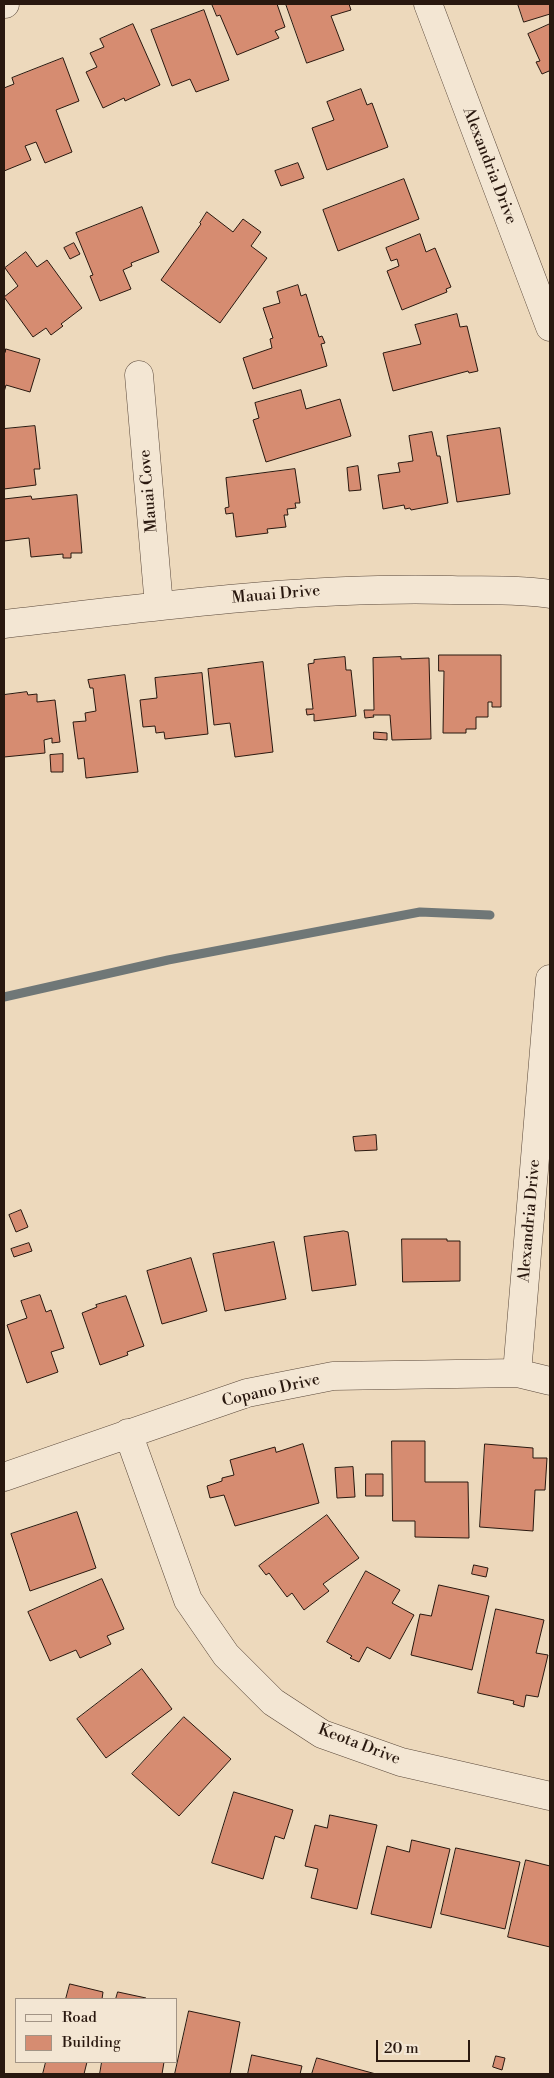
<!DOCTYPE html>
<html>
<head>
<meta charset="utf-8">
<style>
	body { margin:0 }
	#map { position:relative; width:554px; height:2078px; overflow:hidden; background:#edd9bc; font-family:"Libre Bodoni",serif }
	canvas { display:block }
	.frame { position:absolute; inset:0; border:5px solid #29180f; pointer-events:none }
	.legend { position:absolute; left:15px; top:1998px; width:162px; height:65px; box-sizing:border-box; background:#f3e6d3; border:1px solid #a29485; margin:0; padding:6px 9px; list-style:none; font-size:15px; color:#29180f }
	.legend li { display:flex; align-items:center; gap:10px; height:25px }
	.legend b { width:25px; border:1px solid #a29485 }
	.scale { position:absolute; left:376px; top:2040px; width:94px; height:22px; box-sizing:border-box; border:2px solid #29180f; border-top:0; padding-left:6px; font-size:15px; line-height:18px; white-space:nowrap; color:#29180f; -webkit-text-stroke:4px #f3e6d3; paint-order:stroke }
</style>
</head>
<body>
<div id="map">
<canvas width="554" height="2078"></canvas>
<div class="frame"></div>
<ul class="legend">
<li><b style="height:6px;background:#f3e6d3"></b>Road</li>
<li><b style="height:14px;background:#d68c71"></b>Building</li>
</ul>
<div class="scale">20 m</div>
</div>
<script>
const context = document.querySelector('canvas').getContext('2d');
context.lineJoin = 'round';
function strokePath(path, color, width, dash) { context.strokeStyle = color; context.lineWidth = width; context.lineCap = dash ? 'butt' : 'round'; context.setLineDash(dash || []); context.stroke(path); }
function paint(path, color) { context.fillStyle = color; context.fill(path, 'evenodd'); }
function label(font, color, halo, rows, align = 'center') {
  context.font = font + ' "Libre Bodoni",serif'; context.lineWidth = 4; context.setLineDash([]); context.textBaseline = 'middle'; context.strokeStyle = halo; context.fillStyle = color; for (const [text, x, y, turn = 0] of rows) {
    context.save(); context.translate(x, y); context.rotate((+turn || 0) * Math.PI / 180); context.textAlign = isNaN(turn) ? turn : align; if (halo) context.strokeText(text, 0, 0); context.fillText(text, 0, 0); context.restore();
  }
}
const stream = new Path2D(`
	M 4,997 L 168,960 L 420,912 L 490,915`);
const building = new Path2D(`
	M 212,4 L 277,4 L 285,27 L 275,31 L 279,38 L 237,55 L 220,15 L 217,16 Z
	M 286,4 L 349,4 L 351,10 L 331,16 L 344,50 L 307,63 Z
	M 518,4 L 550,4 L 550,14 L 524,22 Z
	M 204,10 L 229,80 L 196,92 L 190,79 L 172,86 L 151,30 Z
	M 133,24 L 160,85 L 125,101 L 124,98 L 103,108 L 86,72 L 97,67 L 90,53 L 104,47 L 100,39 Z
	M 550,24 L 550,73 L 549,71 L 542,74 L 536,62 L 540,61 L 528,34 Z
	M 63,58 L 79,101 L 56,110 L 72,152 L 45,163 L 36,142 L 25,146 L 31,160 L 4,171 L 4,88 L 14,84 L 12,78 Z
	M 361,89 L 367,105 L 372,103 L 388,147 L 327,170 L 312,128 L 334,120 L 327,102 Z
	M 298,163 L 304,178 L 281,186 L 275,171 Z
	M 404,179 L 419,219 L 338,251 L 323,210 Z
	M 142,207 L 159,252 L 131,263 L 132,266 L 123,270 L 131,289 L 100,301 L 90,276 L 93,275 L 76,233 Z
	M 207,212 L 233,232 L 243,219 L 261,232 L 251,246 L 267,258 L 220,323 L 161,280 L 201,224 L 200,223 Z
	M 420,234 L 426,252 L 435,248 L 451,287 L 446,289 L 447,292 L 402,310 L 387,271 L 399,266 L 397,259 L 391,261 L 386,248 Z
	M 74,243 L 80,254 L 70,259 L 64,248 Z
	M 26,252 L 37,267 L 47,260 L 82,308 L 61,324 L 63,326 L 51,335 L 46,328 L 33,337 L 4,297 L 18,286 L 5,268 Z
	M 298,285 L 301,296 L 306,294 L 319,337 L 322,336 L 325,343 L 321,344 L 327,366 L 253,389 L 243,358 L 272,348 L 270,339 L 273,338 L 263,308 L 280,303 L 277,292 Z
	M 457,314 L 460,327 L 467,326 L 478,371 L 469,373 L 468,371 L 393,391 L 383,353 L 421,344 L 415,325 Z
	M 6,349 L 40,359 L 30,392 L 6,385 L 4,392 L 4,351 L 5,352 Z
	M 301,390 L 306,409 L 340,399 L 351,436 L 266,462 L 253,420 L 259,418 L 255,403 Z
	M 35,426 L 40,469 L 34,469 L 36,485 L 4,489 L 4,429 Z
	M 500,428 L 510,494 L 457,502 L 447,436 Z
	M 432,432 L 437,456 L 440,456 L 448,503 L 411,510 L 410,508 L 405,509 L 404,505 L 383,509 L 378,475 L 400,472 L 398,463 L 413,461 L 409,436 Z
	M 358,466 L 361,490 L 349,491 L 347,468 Z
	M 295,469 L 300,503 L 295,503 L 296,508 L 287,509 L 288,515 L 284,515 L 286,527 L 267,529 L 268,533 L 236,537 L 233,513 L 226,514 L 225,508 L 229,507 L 226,478 Z
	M 77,495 L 82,553 L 71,553 L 71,558 L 63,558 L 63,554 L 31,557 L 29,538 L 4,541 L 4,499 L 31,496 L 32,499 Z
	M 439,655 L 501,655 L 501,707 L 492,707 L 492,702 L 488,702 L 488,717 L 476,717 L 476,729 L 466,729 L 466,733 L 443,733 L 444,671 L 439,671 Z
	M 345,657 L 346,670 L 351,670 L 356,716 L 314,721 L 314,714 L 307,715 L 306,709 L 313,709 L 308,664 L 314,663 L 314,660 Z
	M 401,657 L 401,659 L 429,658 L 431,739 L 392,740 L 390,715 L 373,715 L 374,717 L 365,718 L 364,710 L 374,710 L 373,658 Z
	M 263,662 L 273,752 L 235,757 L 230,723 L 214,725 L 208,669 Z
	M 202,673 L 208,734 L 165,739 L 164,732 L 156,733 L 155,726 L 143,727 L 140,700 L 157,698 L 155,678 Z
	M 125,675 L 138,772 L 86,778 L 84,758 L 78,759 L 73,722 L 86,721 L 85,713 L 96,711 L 93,688 L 90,688 L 88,680 Z
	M 27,692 L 28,695 L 37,694 L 37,702 L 55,700 L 60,742 L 52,743 L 52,738 L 44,740 L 45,753 L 4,757 L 4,695 Z
	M 374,732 L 387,733 L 387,740 L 374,739 Z
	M 63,754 L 63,772 L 51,772 L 50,755 Z
	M 376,1135 L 377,1150 L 355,1151 L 353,1137 Z
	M 21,1210 L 28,1227 L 16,1232 L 9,1215 Z
	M 344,1231 L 348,1232 L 356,1285 L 312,1291 L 304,1237 Z
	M 402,1239 L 447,1239 L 447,1241 L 460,1241 L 460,1281 L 403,1282 Z
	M 274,1242 L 286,1299 L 225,1311 L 213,1254 Z
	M 29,1243 L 32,1251 L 14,1257 L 11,1249 Z
	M 191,1258 L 207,1311 L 162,1324 L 147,1271 Z
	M 40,1295 L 46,1312 L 51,1310 L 64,1348 L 51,1352 L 58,1372 L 27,1383 L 7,1325 L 27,1318 L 21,1301 Z
	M 126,1296 L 144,1346 L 127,1352 L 128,1355 L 100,1365 L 82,1313 L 97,1307 L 96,1305 Z
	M 392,1441 L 425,1441 L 425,1482 L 468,1482 L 469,1538 L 415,1537 L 415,1521 L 393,1521 Z
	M 303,1444 L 319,1503 L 235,1526 L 224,1495 L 210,1498 L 207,1486 L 222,1481 L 222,1478 L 234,1475 L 230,1460 L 275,1447 L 276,1452 Z
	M 485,1444 L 533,1448 L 533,1458 L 547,1458 L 545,1490 L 535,1490 L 533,1531 L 480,1527 Z
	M 353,1467 L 355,1497 L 337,1498 L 335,1468 Z
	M 366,1474 L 383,1474 L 383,1496 L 366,1496 Z
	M 77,1512 L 96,1568 L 30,1591 L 11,1534 Z
	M 327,1515 L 359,1558 L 323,1584 L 329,1591 L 304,1610 L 292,1593 L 287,1597 L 269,1573 L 266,1575 L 259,1566 Z
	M 474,1565 L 488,1568 L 486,1577 L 472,1574 Z
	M 366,1571 L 400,1590 L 392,1603 L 414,1615 L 390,1659 L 367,1647 L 359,1662 L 350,1658 L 352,1656 L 327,1642 Z
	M 102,1579 L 124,1629 L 107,1636 L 111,1644 L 80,1658 L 76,1650 L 50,1661 L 28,1612 Z
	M 439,1585 L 489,1596 L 472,1670 L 411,1655 L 420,1614 L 431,1616 Z
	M 496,1609 L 544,1620 L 536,1653 L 548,1655 L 538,1697 L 526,1695 L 524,1707 L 513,1704 L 514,1701 L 478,1693 Z
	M 142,1669 L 172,1709 L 106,1758 L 77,1719 Z
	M 184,1717 L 231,1759 L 179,1816 L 132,1774 Z
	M 234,1792 L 293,1810 L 284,1839 L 275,1836 L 263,1879 L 212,1863 Z
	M 330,1815 L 377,1825 L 357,1909 L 311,1898 L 318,1869 L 305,1866 L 315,1825 L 327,1828 Z
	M 412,1840 L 450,1849 L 431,1928 L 371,1914 L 387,1846 L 409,1852 Z
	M 456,1848 L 520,1862 L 505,1929 L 441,1914 Z
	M 526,1860 L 550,1866 L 550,1947 L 508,1937 Z
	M 70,1984 L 103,1992 L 102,1999 L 66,1999 Z
	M 118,1992 L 146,1998 L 146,1999 L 116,1999 Z
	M 189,2011 L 240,2022 L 230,2074 L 175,2074 Z
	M 252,2055 L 302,2066 L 300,2074 L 248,2074 Z
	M 496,2056 L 505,2058 L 502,2070 L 493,2067 Z
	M 317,2058 L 376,2074 L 312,2074 Z
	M 46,2062 L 87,2062 L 84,2074 L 43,2074 Z
	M 102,2062 L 164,2062 L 162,2074 L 100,2074 Z`);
const minor = new Path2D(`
	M 4,4 L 5,4
	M 428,4 L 550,327
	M 139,375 L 159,606
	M 4,624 C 153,607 302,586 452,590 C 484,591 518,589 550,594
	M 517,1373 L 550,979
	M 128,1433 L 188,1600 L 226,1655 L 273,1702 L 322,1734 L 401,1762 L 550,1796
	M 4,1477 L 247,1393 L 333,1376 L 517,1373 L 550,1381`);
const streetNames = [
	["Alexandria Drive",489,166,69],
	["Mauai Cove",149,491,-95],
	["Mauai Drive",276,595,-5],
	["Alexandria Drive",530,1221,-85],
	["Copano Drive",271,1391,-13],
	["Keota Drive",359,1745,21]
];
strokePath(stream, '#6f7777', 9);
paint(building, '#d68c71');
strokePath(building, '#29180f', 1);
strokePath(minor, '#5a483a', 29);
strokePath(minor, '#f3e6d3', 28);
label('16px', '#29180f', '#f3e6d3', streetNames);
</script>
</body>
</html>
